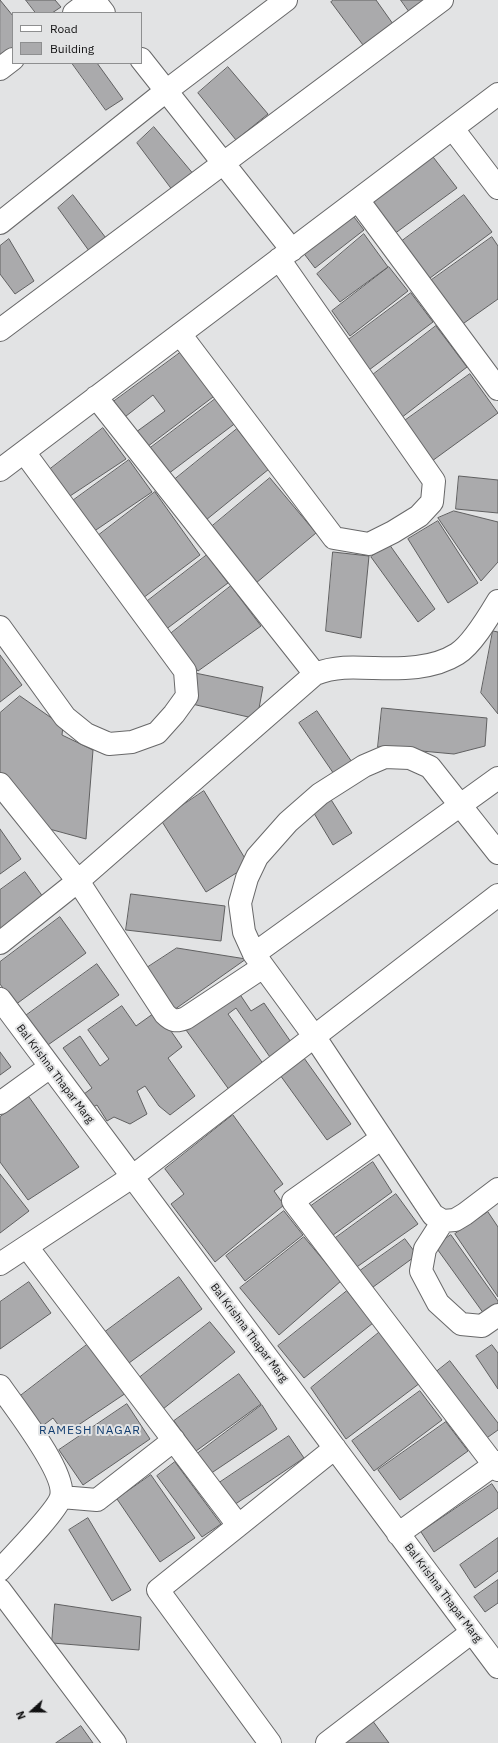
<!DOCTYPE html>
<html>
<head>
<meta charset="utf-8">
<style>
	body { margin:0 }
	#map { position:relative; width:498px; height:1743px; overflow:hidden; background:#e2e3e4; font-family:"IBM Plex Sans",sans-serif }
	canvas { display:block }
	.legend { position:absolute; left:12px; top:12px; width:130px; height:52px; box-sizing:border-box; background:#e2e3e4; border:1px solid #8e8f90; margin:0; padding:5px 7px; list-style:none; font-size:12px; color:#111112 }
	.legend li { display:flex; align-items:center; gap:8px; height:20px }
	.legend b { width:20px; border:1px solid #8e8f90 }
	.north { position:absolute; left:12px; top:1691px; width:40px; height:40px; -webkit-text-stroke:3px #e2e3e4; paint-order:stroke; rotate:249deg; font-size:11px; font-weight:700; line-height:16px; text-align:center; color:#111112 }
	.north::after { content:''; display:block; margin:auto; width:14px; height:18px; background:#111112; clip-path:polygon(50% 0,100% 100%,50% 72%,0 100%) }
</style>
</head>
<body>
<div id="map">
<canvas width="498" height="1743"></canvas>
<ul class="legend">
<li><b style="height:5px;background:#fff"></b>Road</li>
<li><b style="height:11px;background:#aaaaac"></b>Building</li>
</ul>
<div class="north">N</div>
</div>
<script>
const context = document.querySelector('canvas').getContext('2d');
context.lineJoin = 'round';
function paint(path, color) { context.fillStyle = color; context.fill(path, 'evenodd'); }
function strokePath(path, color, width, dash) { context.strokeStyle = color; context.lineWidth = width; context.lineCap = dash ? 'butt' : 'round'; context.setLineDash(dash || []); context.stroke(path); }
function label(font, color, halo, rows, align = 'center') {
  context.font = font + ' "IBM Plex Sans",sans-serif'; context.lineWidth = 4; context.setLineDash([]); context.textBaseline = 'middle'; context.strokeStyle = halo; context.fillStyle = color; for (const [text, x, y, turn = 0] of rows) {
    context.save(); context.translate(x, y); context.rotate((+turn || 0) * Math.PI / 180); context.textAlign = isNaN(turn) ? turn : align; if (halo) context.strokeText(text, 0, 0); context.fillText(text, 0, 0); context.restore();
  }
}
const building = new Path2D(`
	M 0,0 L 13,16 L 13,47 L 0,57 Z
	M 26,0 L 55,0 L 61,7 L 52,13 L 36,13 Z
	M 334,0 L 376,0 L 393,24 L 363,45 L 331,2 Z
	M 401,0 L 429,0 L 411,14 Z
	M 72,63 L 97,63 L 123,99 L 106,110 Z
	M 228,67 L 268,114 L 236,140 L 198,93 Z
	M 154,127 L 195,176 L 173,191 L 137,143 Z
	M 430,153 L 457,188 L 390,237 L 364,202 Z
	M 73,195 L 109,242 L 92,255 L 58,208 Z
	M 464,195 L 492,232 L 426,281 L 398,244 Z
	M 351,213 L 364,230 L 315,268 L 302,251 Z
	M 364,234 L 388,267 L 340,302 L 317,274 Z
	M 492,237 L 498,246 L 498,299 L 457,328 L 426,284 Z
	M 9,239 L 34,281 L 15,294 L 0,274 L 0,246 Z
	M 389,267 L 408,291 L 350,336 L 332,311 Z
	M 411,293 L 433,322 L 369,370 L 347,341 Z
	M 436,326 L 467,367 L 401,418 L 370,377 Z
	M 184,350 L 217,394 L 143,450 L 132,435 L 165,411 L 153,395 L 121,420 L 109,405 Z
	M 470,374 L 498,413 L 432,461 L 403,422 Z
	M 218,397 L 237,422 L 164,477 L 145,452 Z
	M 103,428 L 126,459 L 70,496 L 49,470 Z
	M 237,429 L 269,469 L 206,520 L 174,480 Z
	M 129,460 L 152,492 L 93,532 L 71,502 Z
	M 459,476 L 498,480 L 498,513 L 456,509 Z
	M 270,478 L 316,533 L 256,583 L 210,528 Z
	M 155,492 L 200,555 L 143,598 L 95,538 Z
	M 454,511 L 498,522 L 498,562 L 481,581 L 438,518 Z
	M 438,521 L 478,583 L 448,603 L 408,539 Z
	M 389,544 L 435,609 L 418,622 L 371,557 Z
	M 333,552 L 369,556 L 361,638 L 326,631 Z
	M 207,555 L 228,583 L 165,630 L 145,603 Z
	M 231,586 L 261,626 L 198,671 L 169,635 Z
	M 493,631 L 498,632 L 498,714 L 481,693 Z
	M 0,655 L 22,685 L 0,702 Z
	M 195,673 L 263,687 L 257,719 L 192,704 Z
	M 20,696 L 63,726 L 62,735 L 93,750 L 86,839 L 42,827 L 0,775 L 0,713 Z
	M 382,708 L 487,718 L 485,746 L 454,754 L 378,747 Z
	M 317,711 L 354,765 L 336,777 L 299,723 Z
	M 204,791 L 249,865 L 206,892 L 161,820 Z
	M 330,798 L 352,833 L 333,845 L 312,810 Z
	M 0,829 L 21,859 L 0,874 Z
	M 25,872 L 46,901 L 0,935 L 0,890 Z
	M 131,894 L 225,906 L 221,941 L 126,930 Z
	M 60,917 L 86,953 L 15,1005 L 0,984 L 0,962 Z
	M 177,948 L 246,959 L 171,1012 L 142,971 Z
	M 97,964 L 119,995 L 45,1047 L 24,1017 Z
	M 239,993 L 251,1011 L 264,1003 L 293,1045 L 272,1060 L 236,1008 L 228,1014 L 264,1065 L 230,1091 L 186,1030 Z
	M 122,1006 L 136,1026 L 157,1011 L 182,1047 L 168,1058 L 195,1096 L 170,1115 L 159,1106 L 145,1086 L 137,1091 L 147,1114 L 130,1124 L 114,1117 L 107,1121 L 97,1105 L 89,1109 L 80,1097 L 92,1088 L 63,1048 L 80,1036 L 100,1066 L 109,1059 L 88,1030 Z
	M 0,1052 L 11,1067 L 0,1075 Z
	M 304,1058 L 351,1124 L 327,1140 L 280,1075 Z
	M 29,1097 L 79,1167 L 28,1200 L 0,1162 L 0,1117 Z
	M 233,1115 L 283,1184 L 274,1191 L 284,1205 L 215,1262 L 171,1204 L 184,1194 L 165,1169 Z
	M 373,1162 L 392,1192 L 329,1238 L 311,1206 Z
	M 0,1174 L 29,1211 L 0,1233 Z
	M 396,1194 L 418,1224 L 351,1271 L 330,1242 Z
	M 284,1211 L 303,1235 L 245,1281 L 226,1256 Z
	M 488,1212 L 498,1227 L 498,1297 L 455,1234 Z
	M 451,1235 L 498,1301 L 498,1304 L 484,1314 L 435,1246 Z
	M 304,1237 L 341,1281 L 279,1335 L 240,1288 Z
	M 405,1239 L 417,1255 L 369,1290 L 357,1273 Z
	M 179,1277 L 202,1309 L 129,1363 L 105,1332 Z
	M 29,1282 L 51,1313 L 0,1349 L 0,1302 Z
	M 347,1291 L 373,1323 L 304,1378 L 278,1346 Z
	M 210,1322 L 235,1352 L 163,1409 L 139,1378 Z
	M 381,1331 L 420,1383 L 346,1439 L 311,1388 Z
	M 88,1344 L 126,1393 L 65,1434 L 53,1418 L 41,1427 L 19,1397 Z
	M 492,1345 L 498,1353 L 498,1389 L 476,1356 Z
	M 450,1361 L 498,1423 L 498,1430 L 481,1442 L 431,1376 Z
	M 239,1374 L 261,1404 L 196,1451 L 174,1421 Z
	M 420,1391 L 442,1420 L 374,1471 L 352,1441 Z
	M 127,1404 L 150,1439 L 83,1485 L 59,1450 Z
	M 262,1405 L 277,1429 L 210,1474 L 197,1454 Z
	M 446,1422 L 468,1451 L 400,1500 L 378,1470 Z
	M 289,1436 L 304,1458 L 231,1507 L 216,1485 Z
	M 175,1462 L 221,1524 L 202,1537 L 157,1476 Z
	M 151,1475 L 195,1538 L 160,1562 L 117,1499 Z
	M 492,1484 L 498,1493 L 498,1508 L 434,1552 L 421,1532 Z
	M 88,1518 L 131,1590 L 112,1601 L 69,1530 Z
	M 498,1538 L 498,1571 L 475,1588 L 460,1565 Z
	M 498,1580 L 498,1603 L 485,1612 L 474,1597 Z
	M 55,1604 L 141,1617 L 139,1650 L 52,1643 Z
	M 372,1720 L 389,1743 L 341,1743 Z
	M 81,1726 L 93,1743 L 56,1743 Z`);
const street = new Path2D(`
	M 94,0 L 104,13
	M 74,13 L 91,0
	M 141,59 L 292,250
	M 0,69 L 13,59
	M 453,129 L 498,188
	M 358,200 L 498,389
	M 0,223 L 166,91 L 286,0
	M 0,330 L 442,0
	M 180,334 L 334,538 L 369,544 L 393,532 L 419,516 L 432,502 L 434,481 L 279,259
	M 96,397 L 315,674
	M 0,470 L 498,94
	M 0,627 L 65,717 L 86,734 L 109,744 L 132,742 L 157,733 L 174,714 L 187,696 L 185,671 L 24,452
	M 0,784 L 78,881 L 165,1014 C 172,1021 176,1022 186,1018 L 263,967
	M 498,853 L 430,767 L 410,758 L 385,757 L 364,766 L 320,794 L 288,822 L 257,857 L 247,878 L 240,903 L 244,932 L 254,954 L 314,1036 L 433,1215 L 443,1221 L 455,1220 L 465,1214 L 498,1189
	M 0,943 L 78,881 L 315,674 C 335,666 353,667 374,668 C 402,669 433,669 457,654 C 472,645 489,616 498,601
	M 254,954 L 498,778
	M 0,999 L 498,1667
	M 0,1103 L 50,1067
	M 382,1138 L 293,1201 L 498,1470
	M 443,1221 L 425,1249 L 421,1271 L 438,1303 L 461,1324 L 482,1326 L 498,1315
	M 27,1247 L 238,1525
	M 0,1264 L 132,1177 L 498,895
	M 0,1386 C 15,1408 67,1473 61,1497 C 57,1511 12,1557 0,1570
	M 61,1497 L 97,1500 L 174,1440
	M 398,1534 L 498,1462
	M 0,1590 L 115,1743
	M 270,1743 L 158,1590 L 335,1448
	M 327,1743 L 472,1632`);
const streetNames = [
	["Bal Krishna Thapar Marg",55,1074,53],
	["Bal Krishna Thapar Marg",249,1333,53],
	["Bal Krishna Thapar Marg",443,1593,53]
];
const neighbourhoodNames = [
	["RAMESH NAGAR",90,1431]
];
paint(building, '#aaaaac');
strokePath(building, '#606061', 1);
strokePath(street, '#686869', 24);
strokePath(street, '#fff', 22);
label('11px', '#111112', '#e2e3e4', streetNames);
context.letterSpacing = '1px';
label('12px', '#113d70', '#e2e3e4', neighbourhoodNames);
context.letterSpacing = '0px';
</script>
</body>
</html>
